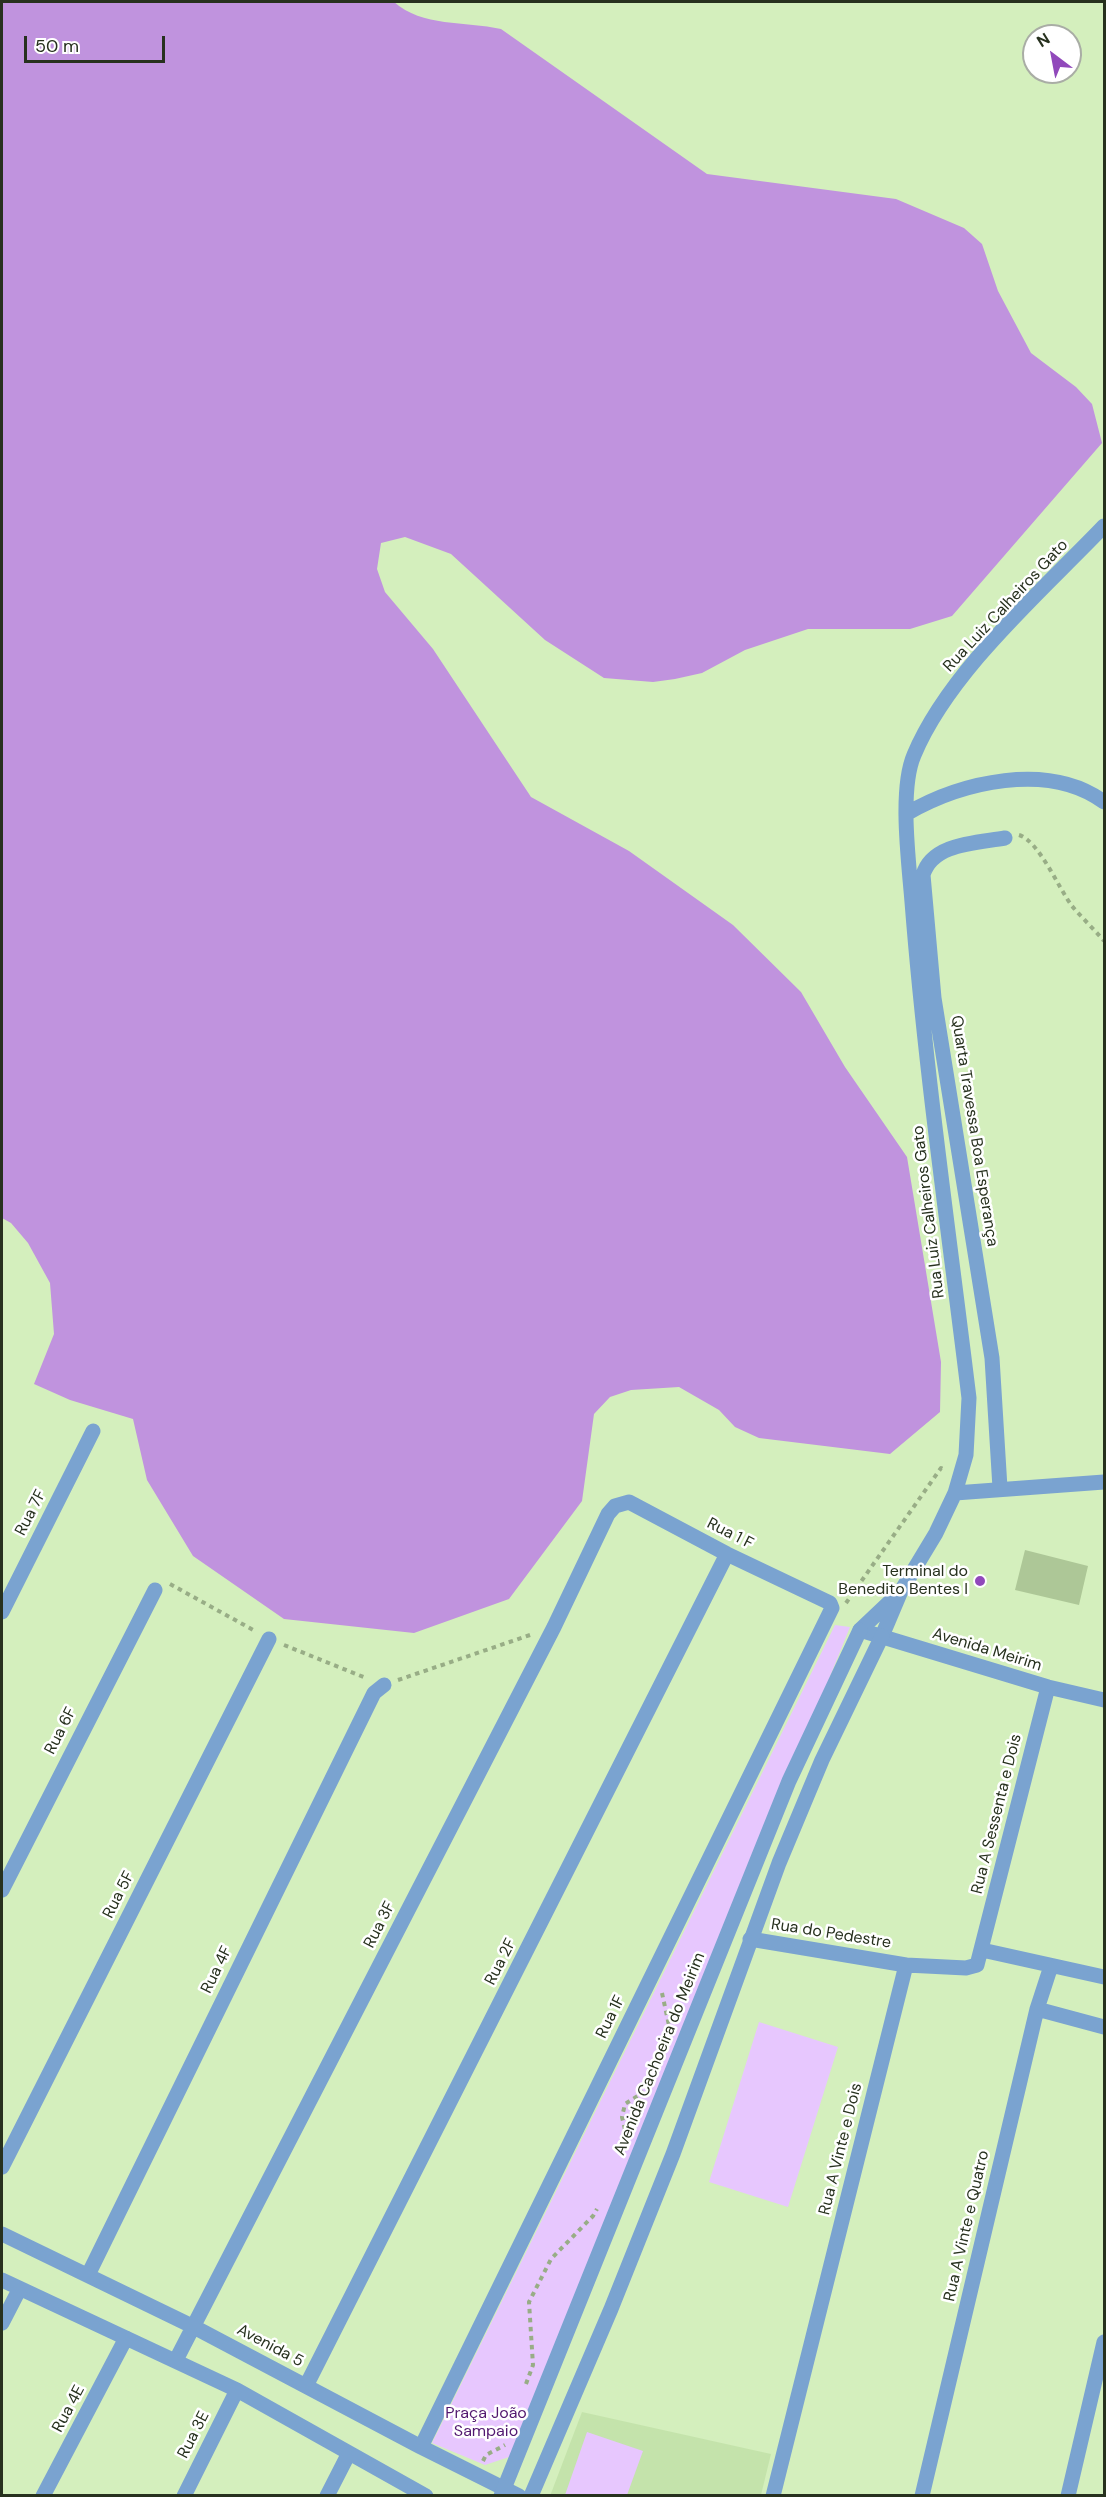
<!DOCTYPE html>
<html>
<head>
<meta charset="utf-8">
<style>
	body { margin:0 }
	#map { position:relative; width:1106px; height:2497px; overflow:hidden; background:#d4efbd; font-family:"DM Sans",sans-serif }
	canvas { display:block }
	.frame { position:absolute; inset:0; border:3px solid #27311e; pointer-events:none }
	.north { position:absolute; left:1022px; top:24px; width:60px; height:60px; box-sizing:border-box; background:#fff; border:2px solid #a9ada5; border-radius:50%; rotate:328deg; font-size:16px; font-weight:700; line-height:24px; text-align:center; color:#27311e }
	.north::after { content:''; display:block; margin:auto; width:21px; height:27px; background:#9149bb; clip-path:polygon(50% 0,100% 100%,50% 72%,0 100%) }
	.scale { position:absolute; left:24px; top:36px; width:141px; height:27px; box-sizing:border-box; border:3px solid #27311e; border-top:0; padding-left:8px; font-size:18px; line-height:21px; white-space:nowrap; color:#27311e; -webkit-text-stroke:4px #fff; paint-order:stroke }
</style>
</head>
<body>
<div id="map">
<canvas width="1106" height="2497"></canvas>
<div class="frame"></div>
<div class="north">N</div>
<div class="scale">50 m</div>
</div>
<script>
const context = document.querySelector('canvas').getContext('2d');
context.lineJoin = 'round';
function paint(path, color) { context.fillStyle = color; context.fill(path, 'evenodd'); }
function strokePath(path, color, width, dash) { context.strokeStyle = color; context.lineWidth = width; context.lineCap = dash ? 'butt' : 'round'; context.setLineDash(dash || []); context.stroke(path); }
function label(font, color, halo, rows, align = 'center') {
  context.font = font + ' "DM Sans",sans-serif'; context.lineWidth = 5; context.setLineDash([]); context.textBaseline = 'middle'; context.strokeStyle = halo; context.fillStyle = color; for (const [text, x, y, turn = 0] of rows) {
    context.save(); context.translate(x, y); context.rotate((+turn || 0) * Math.PI / 180); context.textAlign = isNaN(turn) ? turn : align; if (halo) context.strokeText(text, 0, 0); context.fillText(text, 0, 0); context.restore();
  }
}
const built = new Path2D(`
	M 582,2412 L 771,2454 L 761,2495 L 550,2496 Z`);
const green = new Path2D(`
	M 835,1625 L 850,1627 L 515,2455 L 485,2465 L 432,2443 Z
	M 759,2022 L 838,2047 L 788,2207 L 709,2182 Z
	M 587,2432 L 643,2451 L 627,2495 L 565,2495 Z`);
const forest = new Path2D(`
	M 2,2 L 394,2 C 422,27 465,21 501,29 L 707,174 L 896,199 L 964,228 L 982,244 L 998,291 L 1031,353 L 1076,387 L 1092,404 L 1102,443 L 952,616 L 910,629 L 808,629 L 745,650 L 702,673 L 675,679 L 653,682 L 604,678 L 545,640 L 451,554 L 405,537 L 381,543 L 377,569 L 385,592 L 433,649 L 531,797 L 629,851 L 733,925 L 801,992 L 845,1067 L 907,1157 L 941,1362 L 940,1412 L 890,1454 L 759,1438 L 735,1427 L 719,1410 L 679,1387 L 631,1390 L 610,1397 L 594,1414 L 582,1501 L 509,1599 L 414,1633 L 284,1619 L 193,1556 L 147,1480 L 133,1419 L 70,1400 L 34,1384 L 54,1334 L 50,1283 L 28,1243 L 11,1223 L 2,1218 Z`);
const building = new Path2D(`
	M 1025,1550 L 1088,1566 L 1079,1605 L 1015,1590 Z`);
const path = new Path2D(`
	M 1019,835 C 1039,841 1059,889 1072,906 C 1082,918 1094,929 1104,941
	M 170,1584 L 255,1631
	M 846,1603 L 941,1468 L 945,1470
	M 284,1645 L 366,1678
	M 398,1680 L 533,1634
	M 662,1993 L 670,2030
	M 627,2138 L 622,2117 L 625,2104 L 644,2092
	M 526,2384 L 533,2365 L 529,2302 L 551,2259 L 593,2216 L 597,2209
	M 483,2461 L 486,2455 L 505,2445`);
const minor = new Path2D(`
	M 906,814 C 961,782 1048,761 1104,802
	M 1000,1488 L 992,1358 L 934,998 L 923,875 C 932,843 977,843 1005,838
	M 955,1493 L 1104,1482
	M 897,1595 L 860,1630 L 1048,1687 L 1104,1700
	M 2,1612 L 93,1431
	M 882,1636 L 901,1591 L 936,1533 L 955,1493 L 966,1455 L 969,1398 C 949,1233 925,1068 912,902 C 909,863 899,790 914,755 C 949,671 1041,592 1104,526
	M 2,1890 L 155,1590
	M 750,1939 L 906,1965
	M 982,1950 L 1104,1977
	M 1037,2009 L 1104,2027
	M 2,2167 L 269,1639
	M 2,2234 L 194,2327 L 421,2447 L 519,2496
	M 88,2275 L 374,1693 L 384,1685
	M 2,2280 L 237,2390 L 426,2496
	M 2,2323 L 19,2290
	M 176,2360 L 554,1627 L 608,1514 L 615,1506 L 629,1502 L 727,1554 L 830,1603 L 832,1608 L 421,2447
	M 306,2386 L 727,1554
	M 43,2496 L 126,2338
	M 184,2496 L 237,2390
	M 327,2496 L 349,2453
	M 773,2496 L 906,1965 L 966,1968 L 977,1965 L 1048,1687
	M 922,2496 L 1037,2009 L 1051,1966
	M 1068,2496 L 1104,2342`);
const tertiary = new Path2D(`
	M 501,2496 L 789,1781 L 860,1630
	M 531,2496 L 611,2309 L 673,2154 L 779,1863 L 822,1760 L 882,1636`);
const markers = [
	[980,1581,6,"#9149bb"]
];
const streetNames = [
	["Rua Luiz Calheiros Gato",1006,606,-47],
	["Quarta Travessa Boa Esperança",974,1131,81],
	["Rua Luiz Calheiros Gato",929,1212,-97],
	["Rua 7F",31,1513,-63],
	["Rua 1 F",730,1534,27],
	["Avenida Meirim",987,1650,17],
	["Rua 6F",61,1731,-63],
	["Rua A Sessenta e Dois",997,1814,-76],
	["Rua 5F",119,1895,-63],
	["Rua 3F",380,1925,-63],
	["Rua do Pedestre",831,1934,9],
	["Rua 2F",501,1962,-63],
	["Rua 4F",217,1970,-64],
	["Rua 1F",611,2017,-64],
	["Avenida Cachoeira do Meirim",660,2054,-68],
	["Rua A Vinte e Dois",841,2149,-76],
	["Rua A Vinte e Quatro",967,2226,-77],
	["Avenida 5",270,2346,28],
	["Rua 4E",69,2409,-62],
	["Rua 3E",194,2435,-63]
];
const poiNames = [
	["Terminal do",968,1572],
	["Benedito Bentes I",968,1590]
];
const parkNames = [
	["Praça João",486,2414],
	["Sampaio",486,2432]
];
paint(built, '#c4e3ab');
paint(green, '#e7c7fe');
paint(forest, '#c093de');
paint(building, '#adc797');
strokePath(path, '#98ad86', 4, [4.5, 4.5]);
strokePath(minor, '#7aa3d0', 15);
strokePath(tertiary, '#7aa3d0', 15);
for (const [x, y, r, color] of markers) { const dot = new Path2D(); dot.arc(x, y, r, 0, 2 * Math.PI); context.fillStyle = color; context.fill(dot); strokePath(dot, '#fff', 2); }
label('16px', '#27311e', '#fff', streetNames);
label('16px', '#27311e', '#fff', poiNames, 'right');
label('16px', '#521870', '#fff', parkNames);
</script>
</body>
</html>
